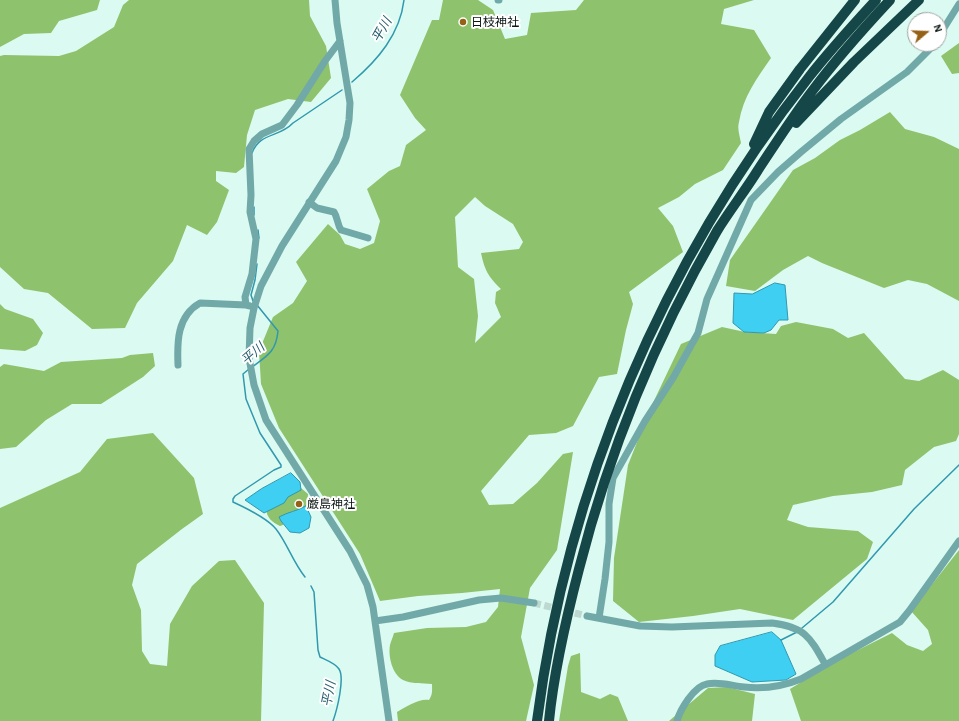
<!DOCTYPE html>
<html>
<head>
<meta charset="utf-8">
<style>
	body { margin:0 }
	#map { position:relative; width:959px; height:721px; overflow:hidden; background:#dbfaf1; font-family:"Alegreya Sans",sans-serif }
	canvas { display:block }
	.north { position:absolute; left:907px; top:12px; width:40px; height:40px; box-sizing:border-box; background:#fff; border:1px solid #9ea2a1; border-radius:50%; rotate:71deg; font-size:11px; font-weight:700; line-height:16px; text-align:center; color:#0c1714 }
	.north::after { content:''; display:block; margin:auto; width:14px; height:18px; background:#956116; clip-path:polygon(50% 0,100% 100%,50% 72%,0 100%) }
</style>
</head>
<body>
<div id="map">
<canvas width="959" height="721"></canvas>
<div class="north">N</div>
</div>
<script>
const context = document.querySelector('canvas').getContext('2d');
context.lineJoin = 'round';
function paint(path, color) { context.fillStyle = color; context.fill(path, 'evenodd'); }
function strokePath(path, color, width, dash) { context.strokeStyle = color; context.lineWidth = width; context.lineCap = dash ? 'butt' : 'round'; context.setLineDash(dash || []); context.stroke(path); }
function label(font, color, halo, rows, align = 'center') {
  context.font = font + ' "Alegreya Sans","Noto Sans JP",sans-serif'; context.lineWidth = 4; context.setLineDash([]); context.textBaseline = 'middle'; context.strokeStyle = halo; context.fillStyle = color; for (const [text, x, y, turn = 0] of rows) {
    context.save(); context.translate(x, y); context.rotate((+turn || 0) * Math.PI / 180); context.textAlign = isNaN(turn) ? turn : align; if (halo) context.strokeText(text, 0, 0); context.fillText(text, 0, 0); context.restore();
  }
}
const forest = new Path2D(`
	M 0,0 L 100,0 L 97,10 L 59,21 L 51,33 L 24,34 L 0,47 Z
	M 129,0 L 309,0 L 310,16 L 326,46 L 331,78 L 311,102 L 288,99 L 255,110 L 247,135 L 244,167 L 236,173 L 216,171 L 216,181 L 229,190 L 217,222 L 207,235 L 187,225 L 173,261 L 137,303 L 125,328 L 92,329 L 48,293 L 24,289 L 0,267 L 0,56 L 4,55 L 59,56 L 76,51 L 114,27 L 123,5 Z
	M 443,0 L 478,0 L 493,10 L 505,39 L 527,35 L 531,13 L 576,10 L 584,0 L 754,0 L 724,9 L 721,24 L 754,30 L 771,58 C 757,78 743,97 739,122 C 737,128 740,137 741,143 L 723,170 L 695,184 L 679,197 L 658,208 L 673,226 L 683,252 L 629,292 L 633,304 L 626,330 L 617,374 L 599,377 L 573,426 L 556,433 L 529,435 L 481,491 L 489,505 L 513,504 L 537,483 L 563,454 L 573,452 L 557,550 L 530,588 L 521,637 L 534,685 L 526,721 L 398,721 L 397,712 C 405,707 420,698 429,700 C 433,694 432,690 432,684 C 423,683 411,684 403,680 C 392,674 388,656 390,645 C 391,641 393,637 394,633 L 427,628 L 466,627 L 486,622 L 498,607 L 500,589 L 462,593 L 418,596 L 380,601 L 360,554 L 279,428 L 261,384 L 259,351 L 273,317 L 293,303 L 307,281 L 296,262 L 328,224 L 340,235 L 345,244 L 360,249 L 374,243 L 380,221 L 367,189 L 389,171 L 400,166 L 406,145 L 426,130 L 415,118 L 400,95 L 432,20 L 439,20 ZM 475,197 L 485,206 L 513,224 L 523,242 L 519,249 L 481,253 C 485,271 488,276 501,289 L 496,292 L 495,303 L 501,317 L 475,343 L 478,316 L 474,279 L 458,267 L 455,217 Z
	M 959,43 L 959,73 L 952,74 L 941,56 Z
	M 890,112 L 905,129 L 934,137 L 959,149 L 959,301 L 927,284 L 908,280 L 884,288 L 822,263 L 808,256 L 783,270 L 755,291 L 726,286 L 730,260 L 793,170 L 815,158 L 840,140 L 860,130 Z
	M 0,304 L 5,309 L 33,319 L 43,333 L 37,345 L 25,351 L 0,349 Z
	M 796,322 L 833,329 L 848,338 L 864,333 L 905,379 L 919,381 L 943,370 L 959,380 L 959,434 L 956,441 L 934,447 L 905,470 L 902,485 L 872,492 L 833,496 L 793,505 L 787,520 L 808,527 L 858,531 L 873,542 L 867,559 L 793,620 L 740,609 L 693,616 L 639,622 L 613,601 L 614,558 L 628,465 L 651,407 L 681,344 L 722,327 L 745,332 L 776,334 L 781,326 Z
	M 153,353 L 155,366 L 143,377 L 101,404 L 72,404 L 46,420 L 16,447 L 0,449 L 0,367 L 4,364 L 44,371 L 61,362 L 122,358 L 130,355 Z
	M 153,433 L 194,478 L 203,514 L 182,529 L 137,564 L 132,585 L 141,610 L 142,651 L 150,664 L 167,666 L 170,624 L 192,586 L 219,561 L 235,560 L 264,603 L 261,721 L 0,721 L 0,508 L 80,472 L 107,439 Z
	M 297,488 L 301,488 L 308,494 L 307,510 L 285,520 L 283,525 L 280,526 C 272,522 267,518 266,509 Z
	M 959,550 L 959,721 L 801,721 L 790,689 L 834,662 L 892,633 L 907,645 L 923,651 L 932,644 L 928,630 L 911,611 Z
	M 580,653 L 581,692 L 600,699 L 610,694 L 618,697 L 628,721 L 559,721 L 568,666 L 571,656 Z
	M 727,687 L 755,694 L 752,721 L 669,721 L 708,688 Z`);
const water = new Path2D(`
	M 775,283 L 785,285 L 788,320 L 779,320 L 771,330 L 764,333 L 744,332 L 733,323 L 734,293 L 752,294 Z
	M 291,473 L 300,482 L 301,490 L 288,497 L 284,503 L 264,513 L 245,500 L 261,489 Z
	M 306,506 L 311,517 L 309,528 L 300,533 L 290,532 L 281,521 L 279,517 C 288,512 297,511 306,506 Z
	M 772,632 L 781,640 L 796,674 L 786,680 L 752,682 L 715,666 L 715,655 L 720,646 Z`);
const stream = new Path2D(`
	M 352,82 C 378,60 400,34 404,0
	M 252,153 C 260,132 279,138 293,123 L 342,90
	M 254,207 L 254,215
	M 258,230 L 259,238
	M 253,301 L 251,295 L 255,280 L 257,264
	M 252,367 C 267,356 276,352 278,331 L 257,305
	M 249,369 L 243,374 L 246,399 L 260,433 L 281,465 L 281,467 L 274,470 L 235,496 L 233,499 L 233,502 C 246,508 267,518 276,529 C 287,543 293,562 305,577
	M 311,586 L 314,592 L 318,650 L 320,657 C 326,660 335,663 339,669 C 345,678 337,710 333,721
	M 802,628 L 833,602 L 914,509 L 959,465
	M 781,640 L 797,632`);
const minorTunnel = new Path2D(`
	M 534,603 L 587,616`);
const minor = new Path2D(`
	M 335,0 L 337,23 L 350,103 L 349,120 L 346,137 L 336,161 L 282,246 L 261,286 L 254,308 L 250,328 L 249,358 L 254,385 L 266,420 L 350,551 L 367,585 L 373,607 L 389,721
	M 498,0 L 499,0
	M 939,36 L 959,4
	M 309,202 L 317,208 L 334,212 C 338,218 337,224 341,230 L 368,238
	M 246,305 L 245,297 L 252,274 L 256,239 L 250,212 L 251,195 L 249,149 L 254,141 L 262,134 L 282,125 L 297,105 L 325,61 L 340,41
	M 178,365 C 177,342 177,316 200,303 L 246,305 L 250,306
	M 587,616 L 640,626 L 672,627 L 772,623 C 805,627 810,637 825,664
	M 599,618 L 605,579 L 609,542 L 609,504 L 613,478 L 645,421 L 673,378 L 698,333 L 707,299 L 751,200 L 778,172 L 801,152 L 841,119 L 907,72 L 929,50 L 934,44
	M 375,621 L 403,617 L 479,600 L 501,598 L 534,603
	M 677,721 C 680,710 694,686 707,684 C 719,681 732,686 744,687 C 763,689 784,686 801,679 L 900,622 L 909,611 L 959,541`);
const highway = new Path2D(`
	M 796,123 L 854,62 L 919,0
	M 754,144 L 769,112 L 800,69 L 855,0
	M 537,721 C 567,487 663,262 809,77 C 830,50 853,25 876,0
	M 549,721 C 554,670 566,619 579,569 C 609,451 656,337 717,231 C 730,210 745,191 758,170 C 776,143 793,116 813,90 C 837,58 863,29 890,0`);
const markers = [
	[463,22,4,"#956116"],
	[299,504,4,"#956116"]
];
const poiNames = [
	["日枝神社",471,22],
	["厳島神社",307,504]
];
const waterNames = [
	["平川",382,30,-61],
	["平川",253,354,-41],
	["平川",329,694,-79]
];
paint(forest, '#8fc26c');
paint(water, '#3fcff2');
strokePath(water, '#3098af', 1);
strokePath(stream, '#3098af', 1.5);
strokePath(minorTunnel, '#bcd8d0', 7, [7, 3.5]);
strokePath(minor, '#71a8a8', 7);
strokePath(highway, '#164748', 10);
for (const [x, y, r, color] of markers) { const dot = new Path2D(); dot.arc(x, y, r, 0, 2 * Math.PI); context.fillStyle = color; context.fill(dot); strokePath(dot, '#fff', 1.5); }
label('12px', '#0c1714', '#fff', poiNames, 'left');
label('italic 13px', '#255d6c', '#fff', waterNames);
</script>
</body>
</html>
